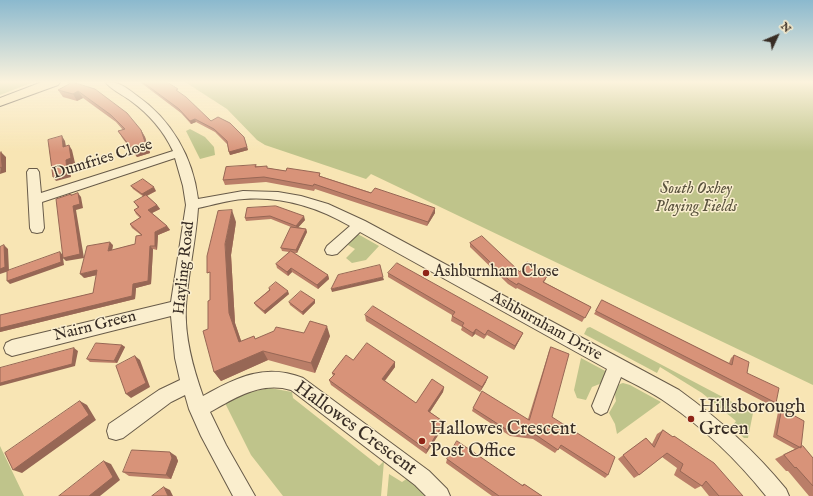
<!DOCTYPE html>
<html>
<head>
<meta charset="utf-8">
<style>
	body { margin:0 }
	#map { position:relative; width:813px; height:496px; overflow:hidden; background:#f8e5b4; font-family:"IM FELL English",serif }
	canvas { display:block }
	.north { position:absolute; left:757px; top:16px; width:40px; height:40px; -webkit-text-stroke:3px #faeece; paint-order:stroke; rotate:46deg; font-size:11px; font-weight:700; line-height:16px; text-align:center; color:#382d25 }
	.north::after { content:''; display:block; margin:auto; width:14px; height:18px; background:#382d25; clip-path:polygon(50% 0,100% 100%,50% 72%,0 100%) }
</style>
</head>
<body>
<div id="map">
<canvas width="813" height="496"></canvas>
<div class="north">N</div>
</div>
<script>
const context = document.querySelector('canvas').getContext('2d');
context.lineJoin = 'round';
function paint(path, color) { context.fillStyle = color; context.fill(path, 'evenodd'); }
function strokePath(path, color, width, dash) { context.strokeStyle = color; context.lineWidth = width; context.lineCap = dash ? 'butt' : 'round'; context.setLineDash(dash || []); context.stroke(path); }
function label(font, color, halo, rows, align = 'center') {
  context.font = font + ' "IM FELL English",serif'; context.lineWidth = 3; context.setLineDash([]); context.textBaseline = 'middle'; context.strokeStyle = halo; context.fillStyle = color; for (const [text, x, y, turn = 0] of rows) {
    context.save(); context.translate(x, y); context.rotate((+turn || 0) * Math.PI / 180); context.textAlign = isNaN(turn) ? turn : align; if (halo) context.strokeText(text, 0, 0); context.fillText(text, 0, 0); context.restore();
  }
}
const green = new Path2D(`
	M 0,82 L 34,82 L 0,95 Z
	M 185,82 L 813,82 L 813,385 L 371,174 L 366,179 L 265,145 L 257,140 L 227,109 Z
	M 190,129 L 205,137 L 214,147 L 215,155 L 200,159 L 186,131 Z
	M 356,233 L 379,246 L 366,260 L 352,263 L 346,258 L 355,249 L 348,245 L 349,241 Z
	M 590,327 L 753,413 L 748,438 L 744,438 L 732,426 L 736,421 L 702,393 L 660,367 L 657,373 L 584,334 L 587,328 Z
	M 581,358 L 609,373 L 602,383 L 592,387 L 586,400 L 577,398 L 574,390 Z
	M 623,383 L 630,385 L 661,402 L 617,434 L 615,424 L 609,413 L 616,401 C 615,393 613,386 623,383 Z
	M 270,388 L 292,392 L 293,398 L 379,466 L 384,461 L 381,496 L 283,496 L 251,455 L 225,403 L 240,394 Z
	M 0,446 L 24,496 L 0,496 Z
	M 389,474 L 402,482 L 408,478 L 426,496 L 387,496 Z`);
const minor = new Path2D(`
	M 105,82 C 120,82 124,86 136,95 C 171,119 193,157 198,199 L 243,191 L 278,192 L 301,196 L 328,204 L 365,221 L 679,390 C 719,419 755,451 786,489 L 789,496 L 766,496 C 738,461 704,428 667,403 C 653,393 636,385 621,377 L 607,412 L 601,415 L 595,412 L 592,406 L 607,369 L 360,232 L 337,254 L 332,255 L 327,254 L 325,250 L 327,246 L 350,226 C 317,207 282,196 244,199 C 228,200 213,205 198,208 C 196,241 188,273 186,306 C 184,336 193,368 203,396 C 237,377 265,363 303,378 L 429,471 L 447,489 L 450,496 L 426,496 L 415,485 L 291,390 C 261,381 235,398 210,412 L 226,445 L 255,496 L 233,496 L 201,436 L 189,409 L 185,395 L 171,402 L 123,438 L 116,440 L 109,438 L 107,431 L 109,424 L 159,390 L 180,380 L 175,358 L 171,316 L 12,356 L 6,353 L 4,348 L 6,343 L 12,340 L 171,302 L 186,205 L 183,186 L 175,158 L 42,202 L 44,228 L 42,232 L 37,233 L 32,232 L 30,228 L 27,172 L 29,169 L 37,169 L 39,172 L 41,193 L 173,151 C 163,130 150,115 131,101 C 123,95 112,90 105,82 Z`);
const major = new Path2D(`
	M 42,82 L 60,82 L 58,85 L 0,106 L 0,98 Z`);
const wall = new Path2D(`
	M 140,82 L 167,82 L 179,92 L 211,121 L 245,140 L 248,150 L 230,155 L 227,144 L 215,132 L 196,122 L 191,124 L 181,113 Z
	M 69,84 L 141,130 L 145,137 L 150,153 L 137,157 L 123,139 L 118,131 L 123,130 L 116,122 L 83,98 L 77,101 L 63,97 L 58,90 Z
	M 256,165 L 256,166 L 286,171 L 320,173 L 320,176 L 435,213 L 427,226 L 315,189 L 314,191 L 266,182 L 225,185 L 223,180 Z
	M 131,186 L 156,191 L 147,196 L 157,205 L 160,209 L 152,213 L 167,226 L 170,230 L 158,235 L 157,250 L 153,249 L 151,284 L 136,288 L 135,299 L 0,332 L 0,315 L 93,293 L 97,275 L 84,278 L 113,245 L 112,250 L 135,244 L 141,235 L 132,228 L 130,224 L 140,218 L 136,214 L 134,210 L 138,208 L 134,202 L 144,197 L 133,189 Z
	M 247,208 L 305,220 L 298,227 L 306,229 L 307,232 L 297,253 L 294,253 L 328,275 L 329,279 L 318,289 L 292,272 L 288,276 L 277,268 L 276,264 L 289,252 L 282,251 L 281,248 L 291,227 L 271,219 L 246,221 L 245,218 Z
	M 236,222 L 231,255 L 235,323 L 241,341 L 255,339 L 304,333 L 330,336 L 315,373 L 268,360 L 221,381 L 214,372 L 208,329 L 210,300 Z
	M 470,243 L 520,272 L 546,279 L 544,282 L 591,307 L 582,322 L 517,288 L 516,289 L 508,284 L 470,247 Z
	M 388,273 L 523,333 L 521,337 L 514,350 L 487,335 L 484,339 L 475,334 L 472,337 L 461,330 L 462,327 L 451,321 L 452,316 L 452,315 L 388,277 Z
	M 269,288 L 289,294 L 265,314 L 256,306 L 254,303 L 269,290 Z
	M 602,300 L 729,363 L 731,358 L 734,355 L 747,373 L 776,403 L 772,406 L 594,314 Z
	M 289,302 L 315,303 L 303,315 L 290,305 Z
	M 365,315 L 486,382 L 480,392 L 366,321 Z
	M 122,345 L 125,347 L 117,363 L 90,362 L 87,359 Z
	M 551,347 L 552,417 L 608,475 L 605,478 L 559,448 L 555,453 L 533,439 L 510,436 L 472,411 L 473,408 L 528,419 L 549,351 Z
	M 353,360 L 395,362 L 395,367 L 385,381 L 416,403 L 444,387 L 443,392 L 430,412 L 444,422 L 444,426 L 426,454 L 331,385 L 329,380 L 333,376 L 332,373 Z
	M 782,409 L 801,447 L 813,458 L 813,496 L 809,496 L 788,471 L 786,471 L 775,459 L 795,449 L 773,437 L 778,412 Z
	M 663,430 L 672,437 L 674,436 L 743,496 L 709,496 L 701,486 L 695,489 L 674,475 L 677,468 L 662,457 L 639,475 L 634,478 L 618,459 L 646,438 L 652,444 L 657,434 Z
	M 176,456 L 178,461 L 171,479 L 129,476 L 123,472 Z
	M 447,459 L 522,485 L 524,484 L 542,496 L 492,496 L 446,463 Z`);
const shadedWall = new Path2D(`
	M 78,91 L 83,98 L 77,101 L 73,94 Z
	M 195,119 L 196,122 L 191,124 L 190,121 Z
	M 141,130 L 145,137 L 150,153 L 137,157 L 132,149 Z
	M 62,136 L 65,141 L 67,152 L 63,147 Z
	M 244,137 L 248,150 L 230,155 L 229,152 Z
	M 69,145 L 72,150 L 75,163 L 69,165 L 71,177 L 56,181 L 53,177 L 66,160 Z
	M 1,152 L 6,157 L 6,172 L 0,174 Z
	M 154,187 L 156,191 L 144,197 L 142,194 Z
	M 78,193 L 81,197 L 83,208 L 76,210 L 84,258 L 66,261 L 63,258 L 64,265 L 10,284 L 7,281 L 60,252 L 63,255 L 73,206 Z
	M 157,205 L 160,209 L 150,214 L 148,210 Z
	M 435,208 L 435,213 L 427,226 L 428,222 Z
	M 232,210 L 236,222 L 231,255 L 235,323 L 245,352 L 239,342 L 229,313 L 225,244 Z
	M 304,216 L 305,220 L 297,229 L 296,226 Z
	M 167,226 L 170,230 L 158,235 L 157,250 L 155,246 L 155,232 Z
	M 306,229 L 307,232 L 297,253 L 296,250 Z
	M 110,242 L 113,245 L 111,255 L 108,251 Z
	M 4,245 L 8,249 L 9,271 L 0,274 L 0,269 Z
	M 150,246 L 153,249 L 151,284 L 136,288 L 135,299 L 0,332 L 0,328 L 133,284 Z
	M 291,268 L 292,272 L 288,276 L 287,272 Z
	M 97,270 L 101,274 L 84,278 L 80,274 Z
	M 328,275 L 329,279 L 318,289 L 317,285 Z
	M 383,277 L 384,280 L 332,292 L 331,289 Z
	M 288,291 L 289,294 L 265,314 L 264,311 Z
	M 315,300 L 315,303 L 303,315 L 302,312 Z
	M 327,326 L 330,336 L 315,373 L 311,363 Z
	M 476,329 L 475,334 L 472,337 L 473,333 Z
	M 523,333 L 521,337 L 514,350 L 515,346 Z
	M 122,345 L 125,347 L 117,363 L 114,361 Z
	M 74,348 L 78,351 L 75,366 L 0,386 L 0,383 Z
	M 263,351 L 268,360 L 221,381 L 214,372 Z
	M 135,356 L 140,360 L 150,387 L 131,398 L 126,394 Z
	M 395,362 L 395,367 L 382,384 L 382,379 Z
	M 488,377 L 486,382 L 480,392 L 482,387 Z
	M 444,387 L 443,392 L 428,415 L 428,411 Z
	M 80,401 L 87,405 L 96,420 L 22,473 L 13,470 Z
	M 444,422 L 444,426 L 426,454 L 427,450 Z
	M 170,452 L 176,456 L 178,461 L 171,479 L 166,475 Z
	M 104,461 L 111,464 L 120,480 L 100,496 L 89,496 Z
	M 164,487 L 170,490 L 173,496 L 168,496 Z`);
const building = new Path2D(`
	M 68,82 L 72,82 L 95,89 L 127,113 L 141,130 L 146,145 L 132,149 L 118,131 L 125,129 L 111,115 L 78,91 L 73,94 L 58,90 L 69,84 Z
	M 143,82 L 167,82 L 178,89 L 176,90 L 186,97 L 211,121 L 218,117 L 230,123 L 244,137 L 247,147 L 229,152 L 227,141 L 214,129 L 195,119 L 190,121 L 179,109 Z
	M 62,136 L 63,147 L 69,145 L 71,158 L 66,160 L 67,172 L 53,177 L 48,140 Z
	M 1,152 L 2,167 L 0,168 L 0,153 Z
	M 256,165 L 255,167 L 267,166 L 267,168 L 286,171 L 287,168 L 320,173 L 319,176 L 371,193 L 375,188 L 435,208 L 428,222 L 314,184 L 313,186 L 264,177 L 223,180 L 226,167 Z
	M 143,179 L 154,187 L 142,194 L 131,186 Z
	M 78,193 L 80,204 L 73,206 L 80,254 L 63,258 L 56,199 L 71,194 L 71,195 Z
	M 146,195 L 157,205 L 148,210 L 167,226 L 155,232 L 155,246 L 150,246 L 148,281 L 133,284 L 132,296 L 0,328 L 0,315 L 93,293 L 97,270 L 80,274 L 87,246 L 110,242 L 108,251 L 135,244 L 136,236 L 142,235 L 130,224 L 141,217 L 134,210 L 139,207 L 134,202 Z
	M 276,206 L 304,216 L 296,226 L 270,216 L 245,218 L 247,208 Z
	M 232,210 L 225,244 L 229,313 L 239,342 L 254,336 L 255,339 L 274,331 L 276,327 L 304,333 L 310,321 L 327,326 L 311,363 L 263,351 L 214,372 L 203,331 L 208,329 L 208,301 L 210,300 L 210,272 L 207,273 L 207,256 L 218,211 Z
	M 291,227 L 306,229 L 296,250 L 281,248 Z
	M 482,236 L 520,272 L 527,262 L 548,275 L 543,282 L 591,307 L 585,318 L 518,283 L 517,285 L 509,280 L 470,243 Z
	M 4,245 L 5,267 L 0,269 L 0,247 Z
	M 291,251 L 328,275 L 317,285 L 291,268 L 287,272 L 276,264 Z
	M 60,252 L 61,262 L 7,281 L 7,271 Z
	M 397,263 L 523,333 L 515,346 L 488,330 L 485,335 L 476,329 L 473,333 L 462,326 L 464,323 L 452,316 L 455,312 L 388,273 Z
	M 380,265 L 383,277 L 331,289 L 338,275 Z
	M 276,282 L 288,291 L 264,311 L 254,303 L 270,290 L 269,288 Z
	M 301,291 L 315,300 L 302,312 L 289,302 Z
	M 602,300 L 732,365 L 734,355 L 749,362 L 747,373 L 779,388 L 776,403 L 596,311 Z
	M 373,306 L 488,377 L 482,387 L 365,315 Z
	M 96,343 L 122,345 L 114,361 L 87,359 Z
	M 367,343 L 395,362 L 382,379 L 416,403 L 432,379 L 444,387 L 428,411 L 444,422 L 427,450 L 329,380 L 335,374 L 332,373 L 346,355 L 353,360 Z
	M 551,347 L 569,354 L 552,417 L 615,457 L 608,475 L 561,445 L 558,450 L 536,435 L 512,433 L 473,408 L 482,391 L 529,420 Z
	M 74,348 L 72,364 L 0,383 L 0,368 Z
	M 135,356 L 146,383 L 126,394 L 116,366 Z
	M 80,401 L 89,415 L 13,470 L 5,453 Z
	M 782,409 L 804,421 L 801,448 L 777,435 Z
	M 663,430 L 673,437 L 674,436 L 714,463 L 743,496 L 719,496 L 706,481 L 702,486 L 680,471 L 683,464 L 667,453 L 639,475 L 623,455 L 646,438 L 654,447 Z
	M 457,441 L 523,486 L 524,484 L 542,496 L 499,496 L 447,459 Z
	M 803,446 L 813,458 L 813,486 L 796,467 L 795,468 L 784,455 Z
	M 132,450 L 170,452 L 172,458 L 166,475 L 123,472 Z
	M 104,461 L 113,477 L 89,496 L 59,496 Z
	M 164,487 L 168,496 L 152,496 Z`);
const markers = [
	[426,273,4,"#8f2418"],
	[691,419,4,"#8f2418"],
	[422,441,4,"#8f2418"]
];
const streetNames = [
	["Dumfries Close",103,160,-17],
	["Hayling Road",185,268,-84],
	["Nairn Green",95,327,-14],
	["Ashburnham Drive",546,327,29]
];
const parkNames = [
	["South Oxhey",696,190],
	["Playing Fields",696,208]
];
const poiNames = [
	["Ashburnham Close",434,273]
];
const nearPoinames = [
	["Hillsborough",699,408],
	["Green",699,430],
	["Hallowes Crescent",430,430],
	["Post Office",430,452]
];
const nearStreetnames = [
	["Hallowes Crescent",355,429,36]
];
paint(green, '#bfc48b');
strokePath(minor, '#685b49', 2);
strokePath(major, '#382d25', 2);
paint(minor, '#faeece');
paint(major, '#f8e5b4');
paint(wall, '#ba7e68');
paint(shadedWall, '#976755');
paint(building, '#d89379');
strokePath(building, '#976755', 1);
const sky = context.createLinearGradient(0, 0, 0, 152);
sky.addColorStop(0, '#8bb9ce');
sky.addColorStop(0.54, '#fcf3dd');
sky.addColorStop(1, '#fcf3dd00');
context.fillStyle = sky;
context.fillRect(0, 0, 813, 152);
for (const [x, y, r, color] of markers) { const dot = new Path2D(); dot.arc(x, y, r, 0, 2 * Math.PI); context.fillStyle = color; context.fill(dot); strokePath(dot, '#faeece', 1.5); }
label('16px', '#382d25', '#faeece', streetNames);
label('italic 16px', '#5a533e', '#faeece', parkNames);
label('16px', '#382d25', '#faeece', poiNames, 'left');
label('19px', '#382d25', '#faeece', nearPoinames, 'left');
label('19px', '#382d25', '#faeece', nearStreetnames);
</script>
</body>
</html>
